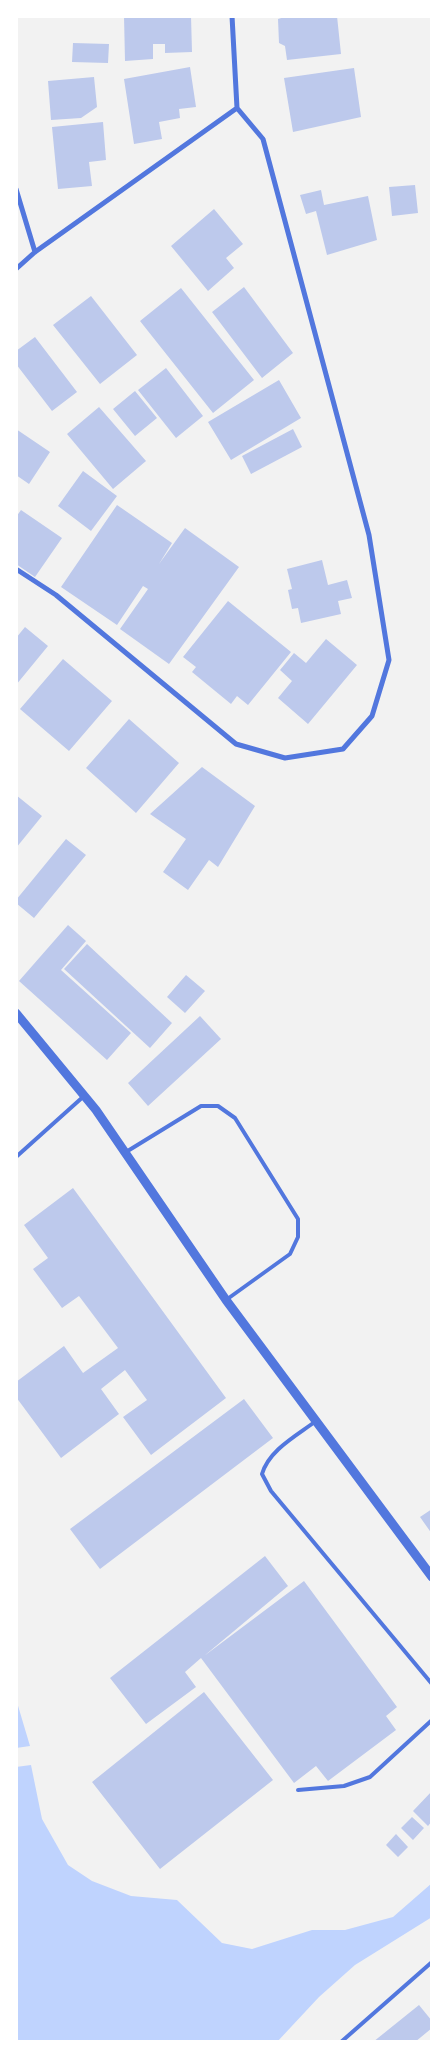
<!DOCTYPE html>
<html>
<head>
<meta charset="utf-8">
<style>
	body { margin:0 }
	#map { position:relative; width:448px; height:2058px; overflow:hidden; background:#f2f2f2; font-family:"IBM Plex Sans",sans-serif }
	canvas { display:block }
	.frame { position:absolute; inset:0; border:18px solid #fff; pointer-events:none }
</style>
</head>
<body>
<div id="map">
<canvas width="448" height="2058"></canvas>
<div class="frame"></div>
</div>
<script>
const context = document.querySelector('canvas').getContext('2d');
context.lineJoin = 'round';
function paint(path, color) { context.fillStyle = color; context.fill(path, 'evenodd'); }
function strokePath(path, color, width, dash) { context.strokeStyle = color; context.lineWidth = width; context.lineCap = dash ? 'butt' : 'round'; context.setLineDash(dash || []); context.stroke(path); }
const water = new Path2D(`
	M 16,1699 L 30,1746 L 16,1748 Z
	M 31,1765 L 42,1819 L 68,1865 L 92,1881 L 131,1896 L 177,1900 L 222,1943 L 252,1949 L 312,1930 L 345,1930 L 393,1917 L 432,1883 L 432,1917 L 355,1965 L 319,1997 L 277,2042 L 16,2042 L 16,1767 Z`);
const building = new Path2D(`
	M 124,16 L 191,16 L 192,52 L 165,53 L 165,44 L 153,44 L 153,59 L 125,61 Z
	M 288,16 L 337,16 L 341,54 L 287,60 L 285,46 L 279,43 L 278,19 Z
	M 73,43 L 109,44 L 108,63 L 72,62 Z
	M 190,67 L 196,107 L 179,109 L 180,118 L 159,122 L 162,139 L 134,144 L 124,79 Z
	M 354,68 L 361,117 L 293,132 L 284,78 Z
	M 94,77 L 97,107 L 81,118 L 51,120 L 48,81 Z
	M 103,122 L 106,160 L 89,162 L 92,186 L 58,189 L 52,127 Z
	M 415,185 L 418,213 L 392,216 L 389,187 Z
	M 321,190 L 324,205 L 368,196 L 377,240 L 327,255 L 316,211 L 306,214 L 300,195 Z
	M 214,209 L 243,244 L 226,258 L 234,268 L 208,291 L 171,246 Z
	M 244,287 L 293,353 L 262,378 L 212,312 Z
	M 181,288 L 254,380 L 213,413 L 140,321 Z
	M 91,296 L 137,355 L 100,384 L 53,325 Z
	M 35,337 L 77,392 L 52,411 L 16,364 L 16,351 Z
	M 166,368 L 203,416 L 176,438 L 138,390 Z
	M 279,380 L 301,418 L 231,460 L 208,422 Z
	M 135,391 L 157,418 L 135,436 L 113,409 Z
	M 99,407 L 146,461 L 113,489 L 67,434 Z
	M 16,429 L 50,452 L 29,484 L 16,475 Z
	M 293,429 L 302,447 L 251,474 L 242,456 Z
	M 83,471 L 117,496 L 91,531 L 58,506 Z
	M 117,505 L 172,543 L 159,564 L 185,528 L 239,567 L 169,664 L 120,629 L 148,589 L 143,586 L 117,625 L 61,587 Z
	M 21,510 L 62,538 L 35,577 L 16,564 L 16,517 Z
	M 322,560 L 328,585 L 347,580 L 352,598 L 338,601 L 341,614 L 301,623 L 298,608 L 292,609 L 288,590 L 292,589 L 287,569 Z
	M 228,601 L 291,652 L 248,705 L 237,696 L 231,704 L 192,672 L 196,667 L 183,657 Z
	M 25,627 L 48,646 L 16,685 L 16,638 Z
	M 326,639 L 357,665 L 308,724 L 278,698 L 292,681 L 280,670 L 294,653 L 306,663 Z
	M 63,659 L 112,701 L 69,751 L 20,709 Z
	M 129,719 L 179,763 L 136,813 L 86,768 Z
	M 202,767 L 255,806 L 218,867 L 209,860 L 188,890 L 163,872 L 186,839 L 150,814 Z
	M 16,795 L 42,816 L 16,848 Z
	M 66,839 L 86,855 L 34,918 L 16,903 L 16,900 Z
	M 68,925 L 86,941 L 61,970 L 131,1033 L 107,1060 L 19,981 Z
	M 87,944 L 172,1023 L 150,1048 L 64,969 Z
	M 186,975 L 205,991 L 185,1013 L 167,997 Z
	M 200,1016 L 221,1039 L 148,1106 L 128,1083 Z
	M 73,1188 L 226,1398 L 151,1455 L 123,1417 L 147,1400 L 125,1370 L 101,1389 L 119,1414 L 61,1458 L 16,1397 L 16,1382 L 64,1346 L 83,1373 L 118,1348 L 79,1296 L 62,1308 L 33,1269 L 48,1258 L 24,1225 Z
	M 244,1399 L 273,1438 L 100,1569 L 70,1529 Z
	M 432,1509 L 432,1534 L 420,1517 Z
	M 265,1556 L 288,1586 L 204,1656 L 304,1581 L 397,1707 L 386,1716 L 396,1730 L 328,1781 L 316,1766 L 294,1783 L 201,1658 L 185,1672 L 196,1687 L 146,1724 L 110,1678 Z
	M 204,1692 L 273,1780 L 160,1869 L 92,1782 Z
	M 432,1791 L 432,1821 L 428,1826 L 413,1811 Z
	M 412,1817 L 424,1828 L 413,1840 L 401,1828 Z
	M 396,1834 L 408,1847 L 398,1857 L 386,1845 Z
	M 419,2005 L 432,2021 L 432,2028 L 415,2042 L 373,2042 Z`);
const service = new Path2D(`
	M 126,1152 L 201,1106 L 218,1106 L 235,1118 L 298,1219 L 298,1237 L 290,1254 L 226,1300
	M 16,1157 L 84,1096
	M 316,1421 C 296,1436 269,1450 262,1474 L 271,1491 L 432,1684
	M 298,1790 L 344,1786 L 370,1777 L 432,1720
	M 341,2042 L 432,1962`);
const minor = new Path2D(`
	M 232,16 L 237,108
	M 16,189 L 35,252
	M 16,269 L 35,252 L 237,108
	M 16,569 L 56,595 L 236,744 L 285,758 L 343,749 L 372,716 L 389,660 L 369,535 L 263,139 L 237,108`);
const tertiary = new Path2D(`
	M 16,1013 L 96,1110 L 226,1300 L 432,1577`);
paint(water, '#bfd3fe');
paint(building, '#bdc9ec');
strokePath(service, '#5277de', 4);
strokePath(minor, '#5277de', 5);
strokePath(tertiary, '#5277de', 9);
</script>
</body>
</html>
